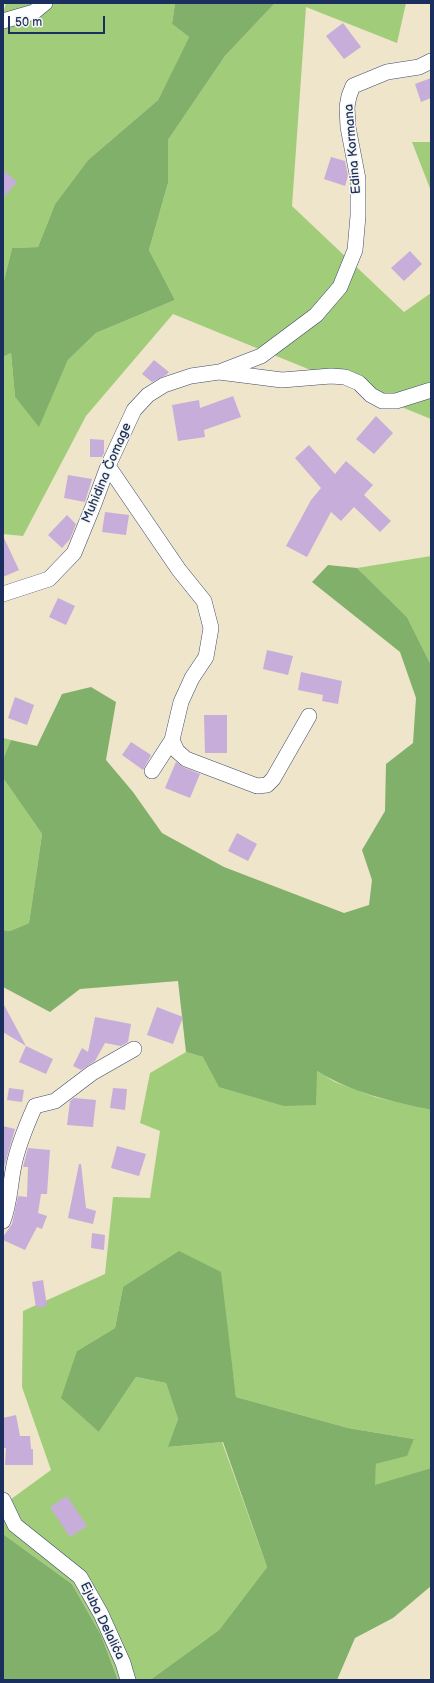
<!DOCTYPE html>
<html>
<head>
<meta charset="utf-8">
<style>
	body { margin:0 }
	#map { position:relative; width:434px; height:1683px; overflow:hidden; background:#eee5ca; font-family:"Balsamiq Sans",sans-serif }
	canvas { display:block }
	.frame { position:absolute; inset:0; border:4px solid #1b2f5e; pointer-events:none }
	.scale { position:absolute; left:8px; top:16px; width:97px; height:18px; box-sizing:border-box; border:2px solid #1b2f5e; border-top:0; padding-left:5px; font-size:12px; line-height:14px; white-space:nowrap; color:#1b2f5e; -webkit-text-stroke:3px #f6f6f2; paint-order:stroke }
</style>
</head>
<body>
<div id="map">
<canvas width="434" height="1683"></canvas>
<div class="frame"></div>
<div class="scale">50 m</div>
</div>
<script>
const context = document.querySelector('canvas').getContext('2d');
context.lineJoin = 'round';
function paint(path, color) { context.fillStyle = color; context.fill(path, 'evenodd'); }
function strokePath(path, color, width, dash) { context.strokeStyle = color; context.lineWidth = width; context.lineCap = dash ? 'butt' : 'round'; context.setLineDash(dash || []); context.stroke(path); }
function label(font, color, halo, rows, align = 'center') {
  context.font = font + ' "Balsamiq Sans",sans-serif'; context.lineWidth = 3; context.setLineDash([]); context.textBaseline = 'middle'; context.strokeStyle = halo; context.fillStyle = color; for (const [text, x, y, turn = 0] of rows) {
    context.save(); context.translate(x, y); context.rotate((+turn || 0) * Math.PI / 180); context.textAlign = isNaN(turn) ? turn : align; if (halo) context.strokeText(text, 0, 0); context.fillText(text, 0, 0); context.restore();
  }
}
const green = new Path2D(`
	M 6,3 L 175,3 L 172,24 L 189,37 L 158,100 L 88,160 L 55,204 L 38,247 L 12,248 L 3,284 L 3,14 Z
	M 275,3 L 406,3 L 397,43 L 306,7 L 292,206 L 404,312 L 431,293 L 431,419 L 173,314 L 86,416 L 23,536 L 3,534 L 3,357 L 11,353 L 15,397 L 39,426 L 68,360 L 96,333 L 175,300 L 149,250 L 168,183 L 168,140 L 225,56 Z
	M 412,142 L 431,142 L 431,191 Z
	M 431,556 L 431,665 L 407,617 L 357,568 Z
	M 3,738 L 11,740 L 3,759 Z
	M 3,778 L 42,834 L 29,923 L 10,931 L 3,930 Z
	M 186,1052 L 203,1057 L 317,1071 L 335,1082 L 375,1097 L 431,1110 L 431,1468 L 374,1486 L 376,1464 L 406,1456 L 414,1439 L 348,1428 L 236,1397 L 228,1335 L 123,1287 L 115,1328 L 77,1351 L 99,1432 L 136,1377 L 166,1383 L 178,1419 L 169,1447 L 222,1442 L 267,1567 L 219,1630 L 150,1680 L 118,1679 L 101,1635 L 72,1584 L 3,1534 L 3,1505 L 51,1470 L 22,1387 L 23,1311 L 105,1274 L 113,1197 L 150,1198 L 160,1131 L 140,1123 L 150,1073 Z`);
const forest = new Path2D(`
	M 175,3 L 275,3 L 225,56 L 168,140 L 168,183 L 149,250 L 175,300 L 96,333 L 68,360 L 39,427 L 15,397 L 11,353 L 3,357 L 3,284 L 12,248 L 38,247 L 55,204 L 88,160 L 158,100 L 189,37 L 172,24 Z
	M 328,565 L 357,568 L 407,617 L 431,665 L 431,1110 C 391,1101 352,1093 317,1071 L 316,1105 L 284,1106 L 219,1087 L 203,1057 L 186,1052 L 178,981 L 80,989 L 50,1012 L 3,987 L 3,930 L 10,931 L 29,923 L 42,834 L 3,778 L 3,759 L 11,740 L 37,746 L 62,694 L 91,687 L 116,702 L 106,760 L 133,792 L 162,833 L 224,867 L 344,913 L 369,905 L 372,880 L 362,850 L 385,811 L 386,764 L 413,743 L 416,698 L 400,652 L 312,582 Z
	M 179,1251 L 221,1272 L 236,1397 L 348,1428 L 414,1439 L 407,1456 L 376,1464 L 375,1485 L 431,1468 L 431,1586 L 393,1618 L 355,1638 L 337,1680 L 150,1680 L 219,1630 L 267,1567 L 223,1442 L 168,1447 L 178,1419 L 166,1383 L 136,1377 L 99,1432 L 61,1398 L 77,1351 L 115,1328 L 123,1287 Z
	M 3,1534 L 72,1584 L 101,1635 L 118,1680 L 3,1680 Z`);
const building = new Path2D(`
	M 343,23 L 361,47 L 344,59 L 326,36 Z
	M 431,78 L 431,98 L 421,102 L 415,84 Z
	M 331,157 L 345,161 L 348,176 L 345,186 L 324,179 Z
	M 3,170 L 17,182 L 3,198 Z
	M 410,251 L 422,264 L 404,281 L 391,268 Z
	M 154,360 L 169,372 L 166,375 L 152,382 L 142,374 Z
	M 233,396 L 241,417 L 204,430 L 205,437 L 178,441 L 172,405 L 199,400 L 200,408 Z
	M 376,416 L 393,433 L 374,454 L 356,439 Z
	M 90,439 L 104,440 L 104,453 L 102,457 L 90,457 Z
	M 309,445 L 335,474 L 346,461 L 373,485 L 364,495 L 391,521 L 380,532 L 354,507 L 341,521 L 331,512 L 307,557 L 286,546 L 311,500 L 321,488 L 295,458 Z
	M 68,475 L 92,479 L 85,502 L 64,498 Z
	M 105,512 L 129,515 L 126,535 L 102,532 Z
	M 67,515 L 76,524 L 70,539 L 62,548 L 48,535 Z
	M 3,536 L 19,570 L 3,577 Z
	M 58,598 L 75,606 L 66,625 L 49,617 Z
	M 267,650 L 293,656 L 288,675 L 263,669 Z
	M 301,672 L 342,681 L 338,704 L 322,701 L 323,695 L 298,690 Z
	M 15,697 L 34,705 L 27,725 L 8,718 Z
	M 204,715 L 227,715 L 227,753 L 205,753 Z
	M 131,742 L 151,755 L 143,770 L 122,755 Z
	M 176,762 L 183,767 L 200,774 L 190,798 L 165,788 Z
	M 237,833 L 257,844 L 248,861 L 228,851 Z
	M 3,1003 L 26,1046 L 3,1032 Z
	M 157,1007 L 183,1017 L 173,1044 L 147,1035 Z
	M 95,1017 L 131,1024 L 128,1042 L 121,1046 L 105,1043 L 95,1061 L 81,1070 L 73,1066 L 82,1048 L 88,1052 Z
	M 26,1046 L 53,1059 L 46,1074 L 19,1062 Z
	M 9,1088 L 24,1090 L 22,1102 L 7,1100 Z
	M 113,1088 L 127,1089 L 125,1110 L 110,1108 Z
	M 74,1098 L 96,1100 L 93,1127 L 67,1125 L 70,1101 Z
	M 3,1126 L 15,1129 L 4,1167 L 3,1167 Z
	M 117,1146 L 146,1154 L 139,1176 L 111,1168 Z
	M 28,1148 L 50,1150 L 47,1194 L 41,1194 L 38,1213 L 47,1216 L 42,1229 L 37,1227 L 25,1250 L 3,1240 L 3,1237 L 12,1224 L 18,1196 L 27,1197 L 28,1167 L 23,1167 Z
	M 79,1164 L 81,1164 L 86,1208 L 96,1211 L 93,1224 L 68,1218 Z
	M 92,1233 L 105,1235 L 104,1250 L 91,1248 Z
	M 43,1280 L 47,1306 L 36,1308 L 32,1282 Z
	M 16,1415 L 20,1436 L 30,1436 L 31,1449 L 33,1449 L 33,1465 L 5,1465 L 6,1448 L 3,1448 L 3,1418 Z
	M 67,1496 L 87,1526 L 70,1537 L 50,1507 Z`);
const street = new Path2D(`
	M 3,21 L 34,12 L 45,3
	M 222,371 L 261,356 L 316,315 L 340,287 L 355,250 L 358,216 L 358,179 L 348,127 L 347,107 L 349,96 L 353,86 L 387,72 L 419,67 L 431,61
	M 108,466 L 179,570 L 204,601 L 211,628 L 206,657 L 192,678 L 181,702 L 172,740 L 152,771
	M 3,594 L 49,579 L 74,553 L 94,504 L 108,466 L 134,410 L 148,395 L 164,385 L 191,376 L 219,372 L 282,380 L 331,376 L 345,377 L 359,383 L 371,395 L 382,401 L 396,401 L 431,390
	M 172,740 L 177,751 L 186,759 L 257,786 L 267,785 L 273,779 L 309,716
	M 3,1221 C 10,1203 10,1184 14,1165 C 18,1145 27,1124 35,1106 L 55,1101 L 92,1073 L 134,1049
	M 3,1500 L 15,1525 L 80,1577 L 101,1614 L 123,1663 L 128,1680`);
const streetNames = [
	["Edina Kormana",353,149,-95],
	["Muhidina Čomage",107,473,-67],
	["Ejuba Delalića",102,1621,64]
];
paint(green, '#a1cd7a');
paint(forest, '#80b06a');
paint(building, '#c7add9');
strokePath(street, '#3b4a6e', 16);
strokePath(street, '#fff', 15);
label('13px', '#1b2f5e', '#f6f6f2', streetNames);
</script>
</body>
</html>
